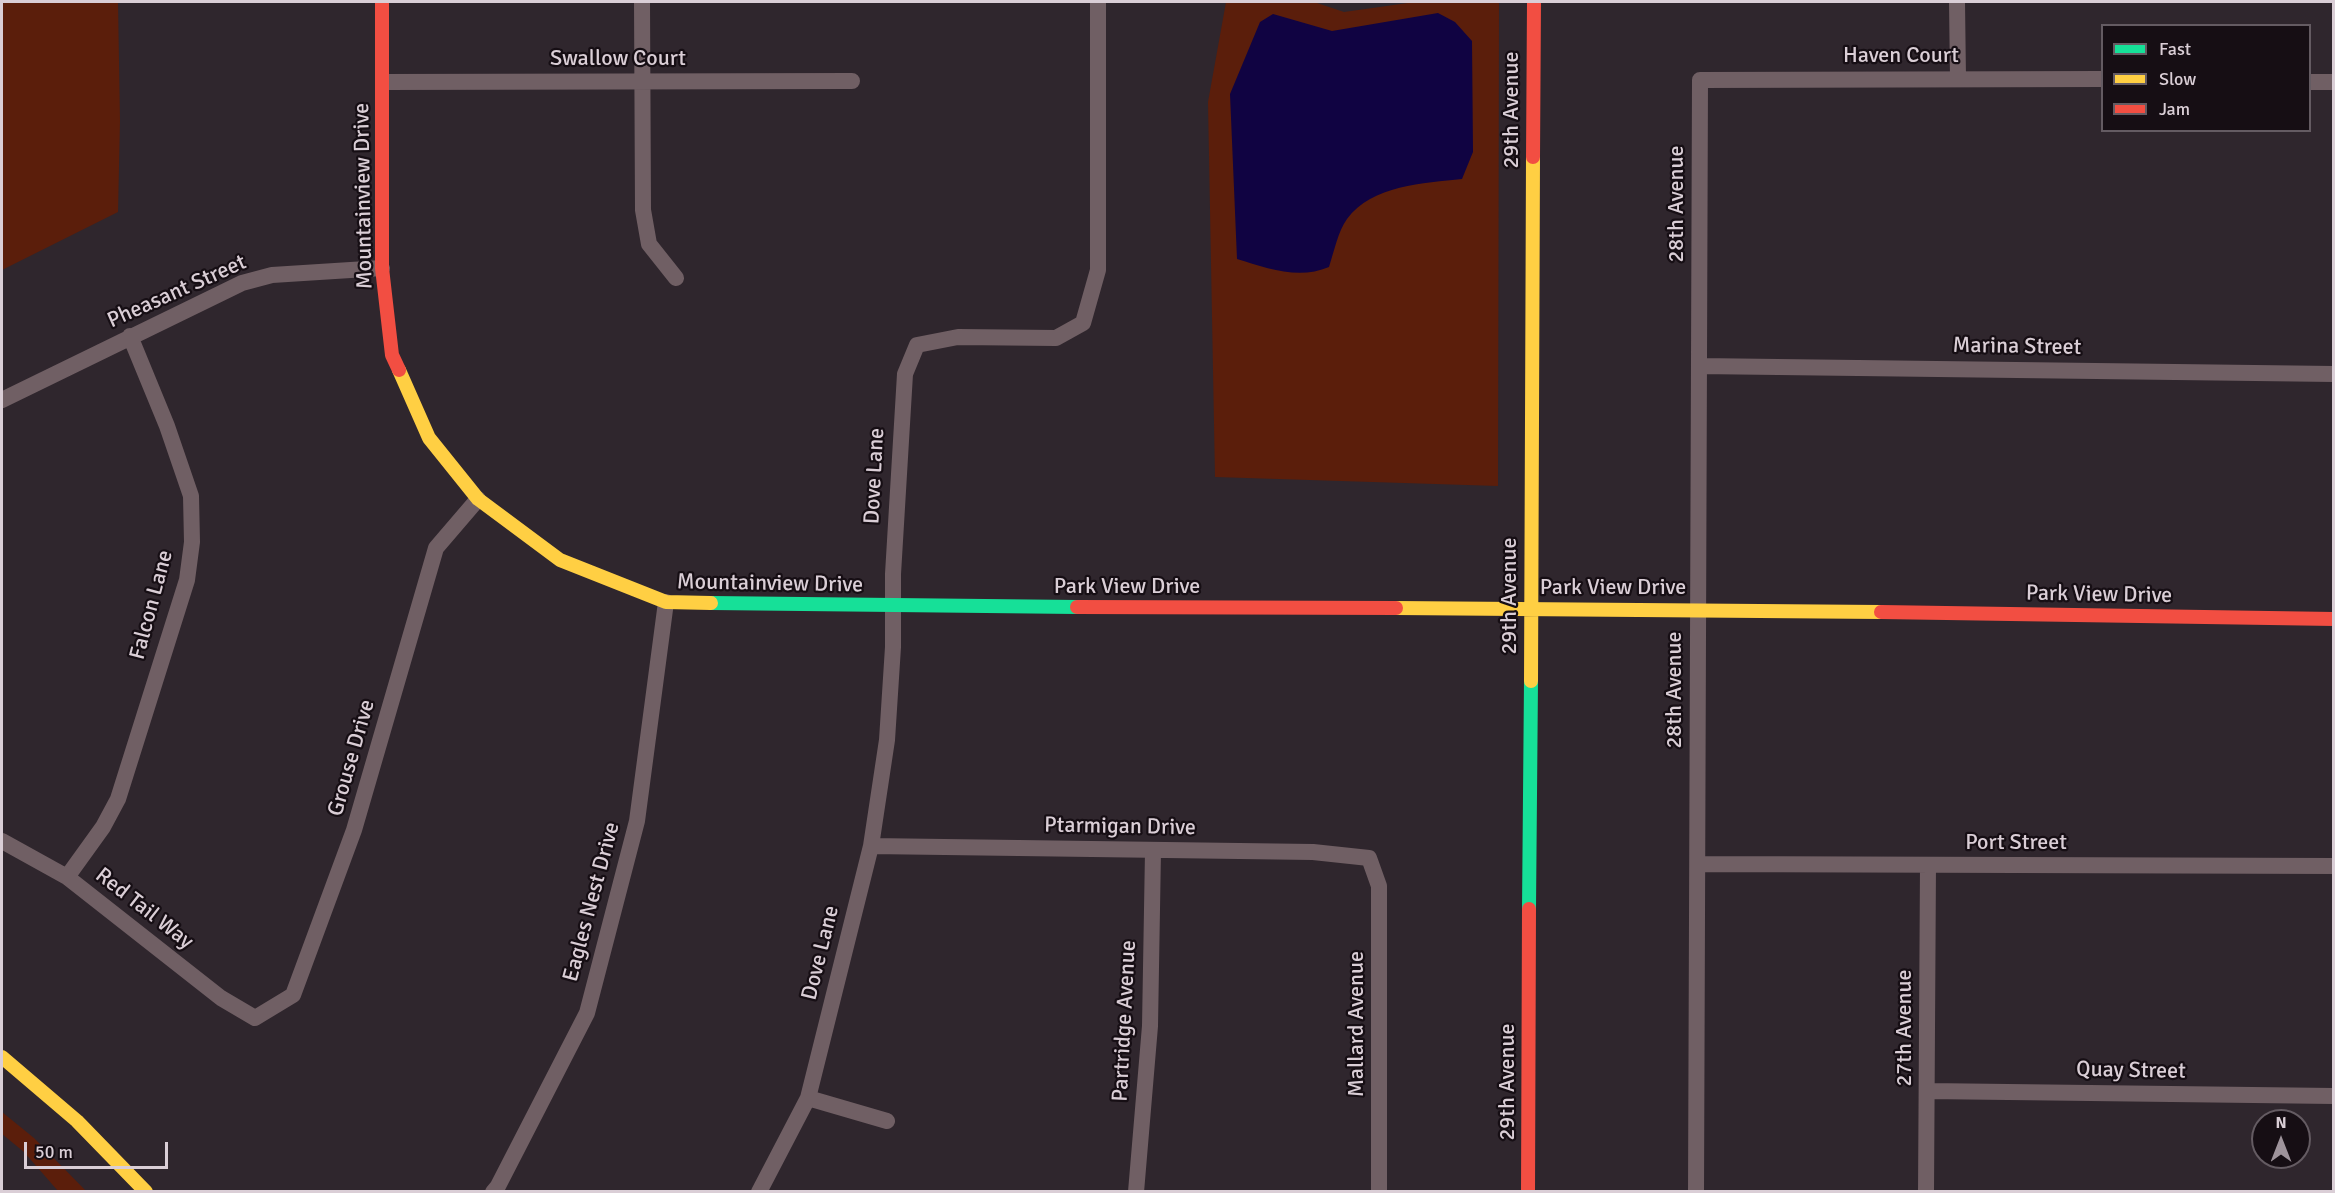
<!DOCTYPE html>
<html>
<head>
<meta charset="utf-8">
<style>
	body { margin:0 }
	#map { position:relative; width:2335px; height:1193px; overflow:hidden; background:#2f262d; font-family:Signika,sans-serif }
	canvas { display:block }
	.frame { position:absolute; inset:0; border:3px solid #daced6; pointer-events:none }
	.legend { position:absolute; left:2101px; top:24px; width:210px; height:108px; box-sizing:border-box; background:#160e14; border:2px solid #645b62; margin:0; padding:8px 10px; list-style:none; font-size:18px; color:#daced6 }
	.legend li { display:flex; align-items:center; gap:12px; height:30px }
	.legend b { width:30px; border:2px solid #645b62 }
	.north { position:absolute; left:2251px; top:1109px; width:60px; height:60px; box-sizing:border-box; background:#160e14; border:2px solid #645b62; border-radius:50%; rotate:0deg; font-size:16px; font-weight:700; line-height:24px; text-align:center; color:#daced6 }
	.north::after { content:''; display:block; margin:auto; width:21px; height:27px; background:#9e939b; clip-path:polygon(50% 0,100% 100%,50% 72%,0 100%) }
	.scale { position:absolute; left:24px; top:1142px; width:144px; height:27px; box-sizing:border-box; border:3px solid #daced6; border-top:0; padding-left:8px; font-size:18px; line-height:21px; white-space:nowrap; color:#daced6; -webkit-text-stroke:4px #160e14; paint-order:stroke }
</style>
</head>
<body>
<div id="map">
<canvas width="2335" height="1193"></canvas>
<div class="frame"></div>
<ul class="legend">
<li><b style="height:8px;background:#16e098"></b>Fast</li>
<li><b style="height:8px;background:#ffcf43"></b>Slow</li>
<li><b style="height:8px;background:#f24e42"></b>Jam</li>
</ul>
<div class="north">N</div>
<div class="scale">50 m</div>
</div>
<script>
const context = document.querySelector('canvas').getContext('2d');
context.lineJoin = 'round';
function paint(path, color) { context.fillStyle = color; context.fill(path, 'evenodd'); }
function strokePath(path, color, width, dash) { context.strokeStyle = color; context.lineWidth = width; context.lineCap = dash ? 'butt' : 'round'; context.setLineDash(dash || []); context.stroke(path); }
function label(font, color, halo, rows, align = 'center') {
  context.font = font + ' Signika,sans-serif'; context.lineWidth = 4.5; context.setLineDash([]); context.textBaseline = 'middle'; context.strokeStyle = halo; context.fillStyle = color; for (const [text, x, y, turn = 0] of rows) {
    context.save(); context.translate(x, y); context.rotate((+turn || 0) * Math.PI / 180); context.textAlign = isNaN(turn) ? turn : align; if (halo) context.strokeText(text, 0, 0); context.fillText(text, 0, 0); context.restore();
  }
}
const green = new Path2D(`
	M 2,2 L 118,2 L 120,121 L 118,212 L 2,270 Z
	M 1226,2 L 1314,2 L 1344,12 L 1415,2 L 1499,2 L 1498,486 L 1215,477 L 1208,102 Z
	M 2,1112 L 34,1138 L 86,1191 L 58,1191 L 24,1152 L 2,1134 Z`);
const water = new Path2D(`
	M 1438,13 L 1455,22 L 1472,41 L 1473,152 L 1462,179 C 1424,183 1372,185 1347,219 C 1338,231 1334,252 1329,267 C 1299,280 1266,268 1237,259 L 1230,94 L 1260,22 L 1273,14 L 1332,31 Z`);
const street = new Path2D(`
	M 642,2 L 643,210 L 649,244 L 676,278
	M 1957,2 L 1958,78
	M 383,82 L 852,81
	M 2310,82 L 2334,82
	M 1699,366 L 2334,374
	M 2,400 L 242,283 L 272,275 L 382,268
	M 2,841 L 67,877 L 221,998 L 255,1018 L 293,995 L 354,830 L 436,548 L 478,499
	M 871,846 L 1313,852 L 1369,858 L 1379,886 L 1379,1192
	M 1698,864 L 2334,866
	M 67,877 L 103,827 L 118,799 L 187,580 L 192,542 L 191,496 L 167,426 L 130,336
	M 1927,1091 L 2334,1096
	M 808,1098 L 887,1121
	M 493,1192 L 498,1186 L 587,1013 L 637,821 L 666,602
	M 759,1192 L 808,1098 L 871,846 L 887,740 L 893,647 L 893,574 L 905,374 L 917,345 L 958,337 L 1056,338 L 1083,323 L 1098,270 L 1098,2
	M 1136,1192 L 1150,1026 L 1153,851
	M 1696,1192 L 1700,80 L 2102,79
	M 1926,1192 L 1928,865`);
const fast = new Path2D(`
	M 711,603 L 1077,607
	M 1529,909 L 1531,681`);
const slow = new Path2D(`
	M 399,370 L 429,438 L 478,499 L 560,560 L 666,602 L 711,603
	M 1396,608 L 1881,612
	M 1531,681 L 1533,157
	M 2,1057 L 77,1121 L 146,1192`);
const jam = new Path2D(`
	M 382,2 L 382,268 L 392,355 L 399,370
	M 1533,157 L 1534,2
	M 1077,607 L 1396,608
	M 1881,612 L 2334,619
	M 1528,1192 L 1529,909`);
const streetNames = [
	["Haven Court",1901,56],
	["Swallow Court",618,59],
	["29th Avenue",1512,110,-90],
	["Mountainview Drive",364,196,-91],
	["28th Avenue",1677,204,-90],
	["Pheasant Street",177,292,-24],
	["Marina Street",2017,347,1],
	["Dove Lane",875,476,-87],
	["Mountainview Drive",770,584,1],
	["Park View Drive",1127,587],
	["Park View Drive",1613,588],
	["Park View Drive",2099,595,1],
	["29th Avenue",1510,596,-90],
	["Falcon Lane",152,605,-75],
	["28th Avenue",1675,690,-90],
	["Grouse Drive",352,758,-74],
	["Ptarmigan Drive",1120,827,1],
	["Port Street",2016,843],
	["Eagles Nest Drive",592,902,-75],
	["Red Tail Way",144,909,38],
	["Dove Lane",821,953,-76],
	["Partridge Avenue",1125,1021,-87],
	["Mallard Avenue",1357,1024,-90],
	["27th Avenue",1905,1028,-90],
	["Quay Street",2131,1071,1],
	["29th Avenue",1508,1082,-90]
];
paint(green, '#5b1e0b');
paint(water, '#100342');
strokePath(street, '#705f64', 16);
strokePath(fast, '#16e098', 14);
strokePath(slow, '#ffcf43', 14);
strokePath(jam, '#f24e42', 14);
label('22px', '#daced6', '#160e14', streetNames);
</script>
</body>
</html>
